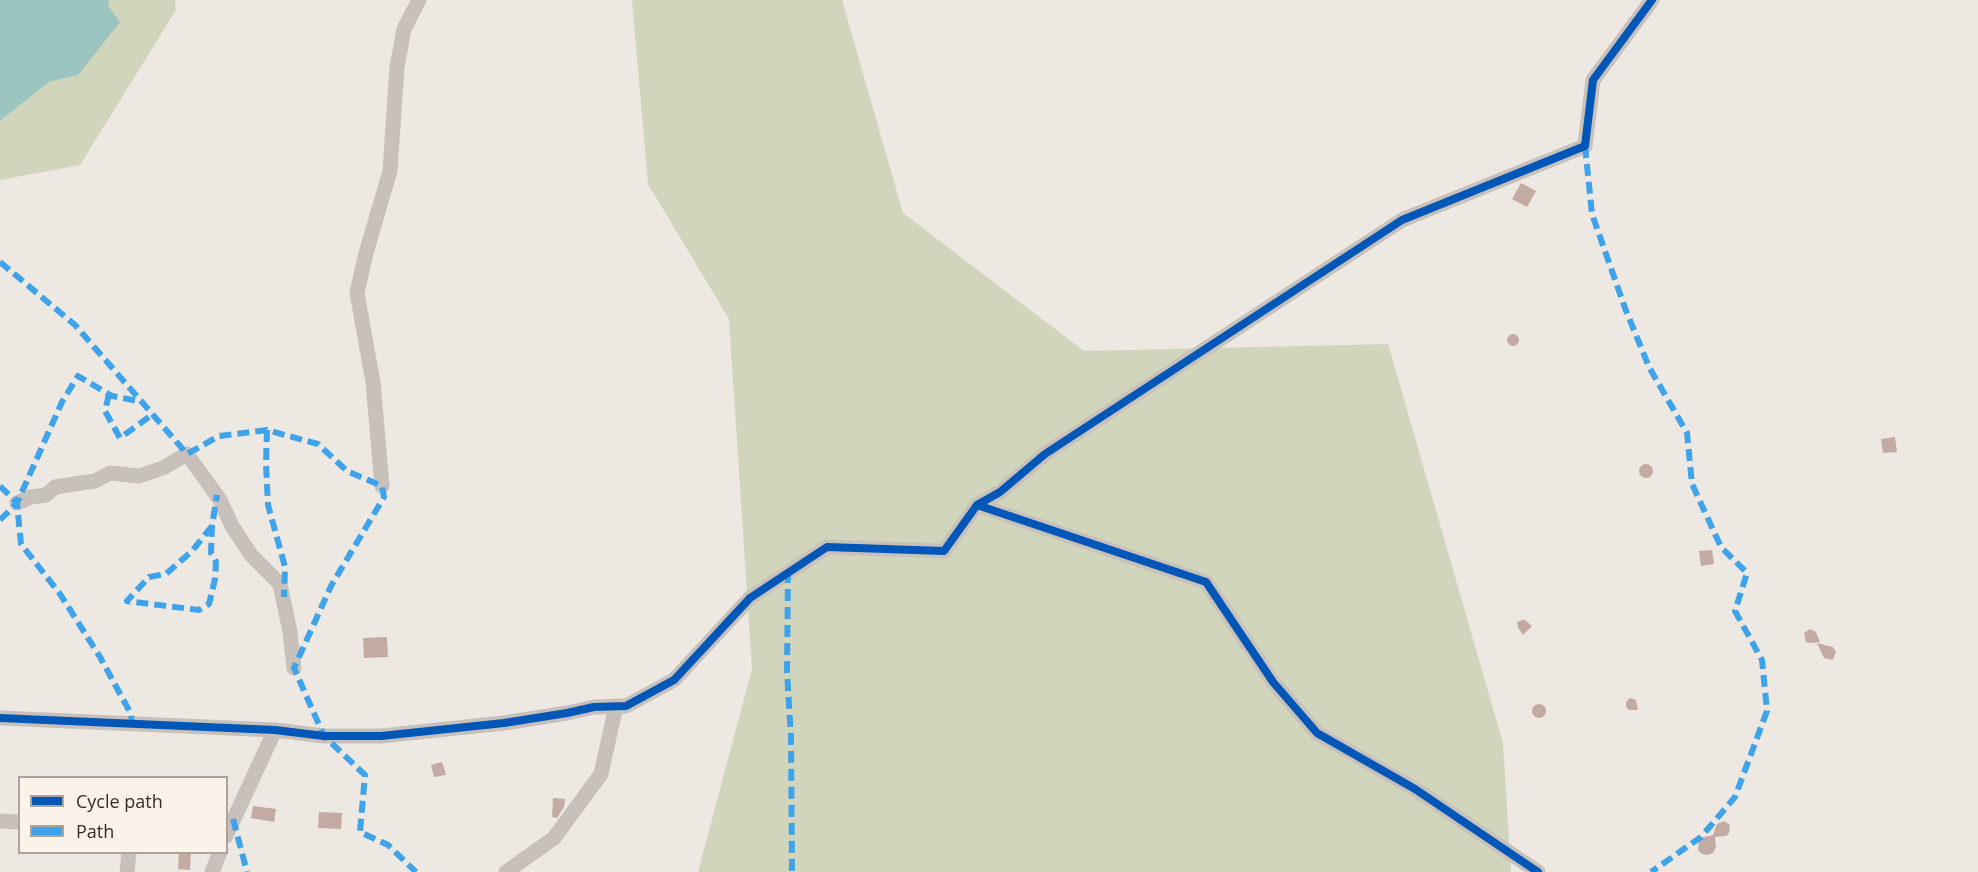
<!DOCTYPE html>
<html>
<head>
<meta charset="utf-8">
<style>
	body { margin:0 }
	#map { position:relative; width:1978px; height:872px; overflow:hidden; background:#eee8e2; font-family:"Open Sans",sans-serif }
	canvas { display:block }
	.legend { position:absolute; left:18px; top:776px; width:210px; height:78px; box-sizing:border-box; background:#fbf2e9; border:2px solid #ada39c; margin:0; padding:8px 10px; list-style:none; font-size:18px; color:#392c28 }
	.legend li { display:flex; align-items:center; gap:12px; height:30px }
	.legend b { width:30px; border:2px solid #ada39c }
</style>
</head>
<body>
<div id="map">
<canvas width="1978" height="872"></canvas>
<ul class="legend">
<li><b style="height:8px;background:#0057b8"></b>Cycle path</li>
<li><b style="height:8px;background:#3fa3eb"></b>Path</li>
</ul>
</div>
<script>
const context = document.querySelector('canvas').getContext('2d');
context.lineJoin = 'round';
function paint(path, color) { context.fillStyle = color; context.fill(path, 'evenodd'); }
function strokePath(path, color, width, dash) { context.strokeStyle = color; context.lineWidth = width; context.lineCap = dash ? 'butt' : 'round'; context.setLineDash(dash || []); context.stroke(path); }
const green = new Path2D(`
	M 109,0 L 175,0 L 176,10 L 80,165 L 0,180 L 0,121 L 49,82 L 78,75 Z
	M 632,0 L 842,0 L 903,213 L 1084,351 L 1388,344 L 1503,743 L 1511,872 L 698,872 L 752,669 L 729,319 L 648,184 Z`);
const water = new Path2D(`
	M 0,0 L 109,0 L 108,6 L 120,22 L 78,75 L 49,82 L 0,121 Z`);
const building = new Path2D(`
	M 1521,183 L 1536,191 L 1527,207 L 1512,199 Z
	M1507 340a6 6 0 1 1 12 0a6 6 0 1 1-12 0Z
	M 1895,437 L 1897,452 L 1883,453 L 1881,439 Z
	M1639 471a7 7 0 1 1 14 0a7 7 0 1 1-14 0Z
	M 1712,550 L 1714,564 L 1701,566 L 1699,551 Z
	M 1522,620 L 1525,620 L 1532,626 L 1523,635 L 1518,628 L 1517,622 Z
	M 1810,629 L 1816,632 L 1820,642 L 1810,643 L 1806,642 L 1804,633 Z
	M 387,637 L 388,657 L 364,658 L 363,638 Z
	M 1817,643 L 1833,647 L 1836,652 L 1833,660 L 1824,658 Z
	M 1630,698 L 1636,700 L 1638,710 L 1629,710 L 1626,707 L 1626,702 Z
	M1532 711a7 7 0 1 1 14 0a7 7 0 1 1-14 0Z
	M 442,762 L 446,775 L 434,777 L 431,765 Z
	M 553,798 L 565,799 L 564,807 L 557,818 L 552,817 Z
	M 253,806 L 276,809 L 274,822 L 251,818 Z
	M 319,812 L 342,813 L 341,829 L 318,828 Z
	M 1724,821 L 1730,825 L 1729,833 L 1726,836 L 1715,837 L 1716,847 L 1713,853 L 1707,855 L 1702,854 L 1698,850 L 1699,841 L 1704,837 L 1713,835 L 1717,824 Z
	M 179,852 L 191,852 L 190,870 L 178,869 Z`);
const minor = new Path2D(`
	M 382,486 L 373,382 L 357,293 L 366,253 L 390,171 L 397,67 L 404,29 L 419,0
	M 17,503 L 31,497 L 46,495 L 55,487 L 95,481 L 110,473 L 139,476 L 163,468 L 187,454 L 220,500 L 232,526 L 251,555 L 280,584 L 290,632 L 294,668
	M 977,505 L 1206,582 L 1273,682 L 1317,733 L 1415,789 L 1538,872
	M 0,718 L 275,730 L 324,736 L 381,736 L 504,723 L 567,713 L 594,707 L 626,706 L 674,680 L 750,598 L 827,547 L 944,551 L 977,505 L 1000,492 L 1045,454 L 1402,220 L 1585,146 L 1593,80 L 1652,0
	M 0,821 L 20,822
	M 226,836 L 275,730
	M 127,872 L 129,852
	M 212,872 L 220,852
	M 506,872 L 554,838 L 601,774 L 616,706`);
const quiet = new Path2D(`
	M 1585,146 L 1592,214 L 1625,308 L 1649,367 L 1687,433 L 1692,484 L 1721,547 L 1747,573 L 1735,611 L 1762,660 L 1767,711 L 1735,797 L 1701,837 L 1651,872
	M 0,262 L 75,325 L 187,454 L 219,436 L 267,430 L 318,444 L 347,471 L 382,486 L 384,497 L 331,586 L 294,668 L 324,736 L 365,775 L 360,832 L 388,845 L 416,872
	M 109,394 L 105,411 L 120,438 L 153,414
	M 267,430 L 266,464 L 268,505 L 285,567 L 284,597
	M 0,486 L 17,503 L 21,544 L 60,594 L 100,657 L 131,714 L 132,725
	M 0,520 L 17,503 L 62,402 L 78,376 L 112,396 L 143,402
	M 212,526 L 192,551 L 166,574 L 149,577 L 127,601 L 199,610 L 209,604 L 215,579 L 216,562 L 211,553 L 212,526 L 217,495
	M 788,571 L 787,671 L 791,738 L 792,872
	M 233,819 L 247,872`);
const cycleway = new Path2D(`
	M 977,505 L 1206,582 L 1273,682 L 1317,733 L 1415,789 L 1538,872
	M 0,718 L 275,730 L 324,736 L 381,736 L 504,723 L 567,713 L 594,707 L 626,706 L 674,680 L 750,598 L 827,547 L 944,551 L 977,505 L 1000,492 L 1045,454 L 1402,220 L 1585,146 L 1593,80 L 1652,0`);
paint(green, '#d1d5bb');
paint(water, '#9cc4c1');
paint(building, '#c3aaa2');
strokePath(minor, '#c8c0ba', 15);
strokePath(quiet, '#3fa3eb', 6, [12, 6]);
strokePath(cycleway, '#0057b8', 8);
</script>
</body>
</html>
